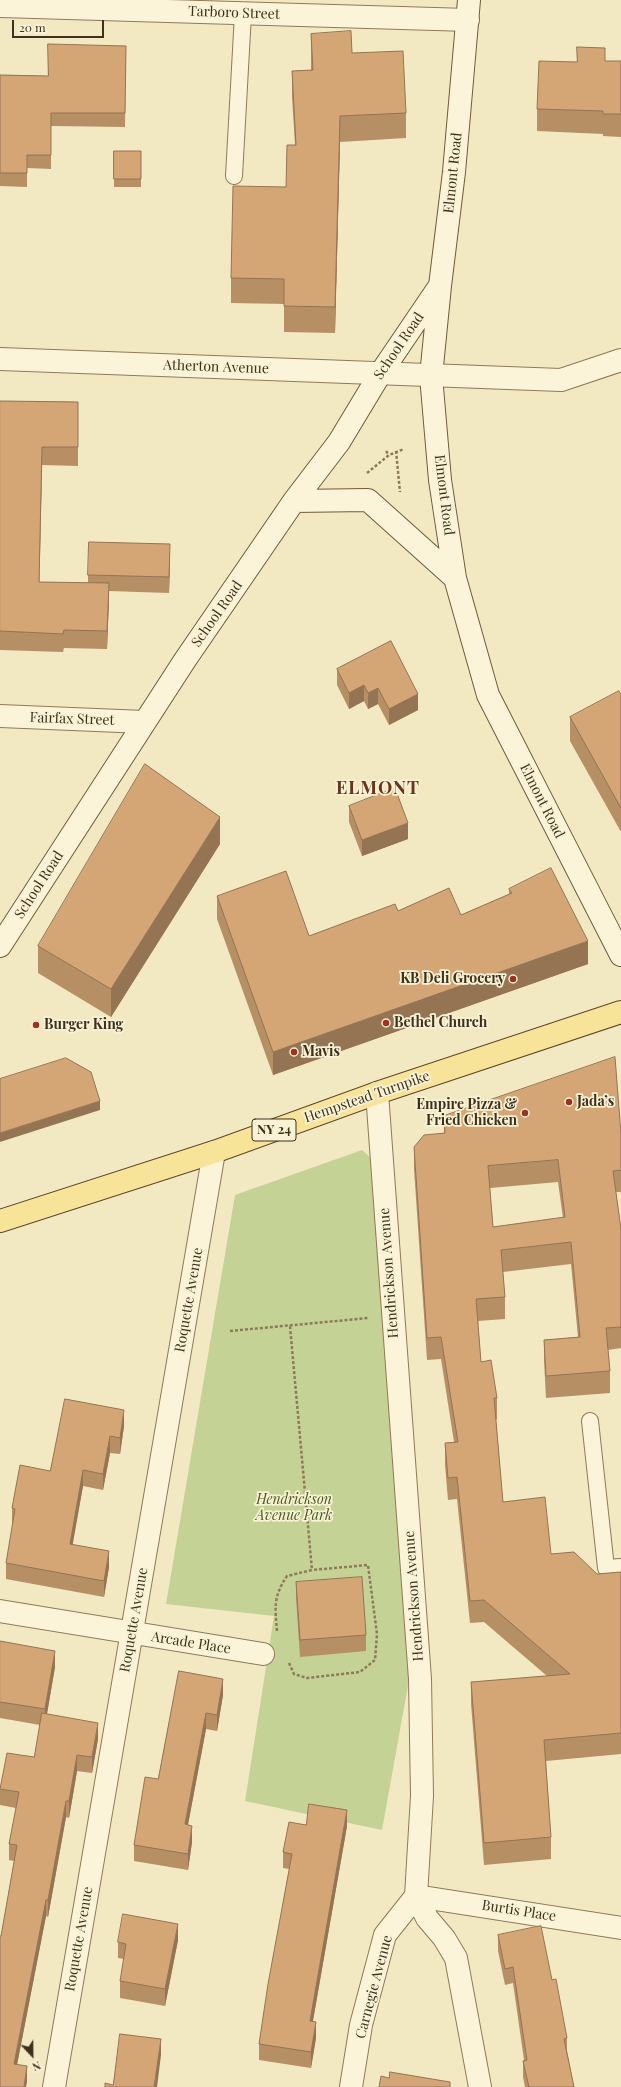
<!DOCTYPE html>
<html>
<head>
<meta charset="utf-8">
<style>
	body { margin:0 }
	#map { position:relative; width:621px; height:2087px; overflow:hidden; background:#f2e9c3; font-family:"Playfair Display",serif }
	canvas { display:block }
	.north { position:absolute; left:12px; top:2035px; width:40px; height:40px; -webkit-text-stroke:3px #f9f2d4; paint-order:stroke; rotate:158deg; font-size:11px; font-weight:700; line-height:16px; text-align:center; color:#3d301d }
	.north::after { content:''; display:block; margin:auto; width:14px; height:18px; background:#3d301d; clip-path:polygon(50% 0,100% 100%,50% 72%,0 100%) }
	.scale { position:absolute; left:12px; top:20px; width:92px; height:18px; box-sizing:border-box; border:2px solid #3d301d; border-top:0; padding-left:5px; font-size:12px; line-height:14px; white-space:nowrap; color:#3d301d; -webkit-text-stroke:3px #f9f2d4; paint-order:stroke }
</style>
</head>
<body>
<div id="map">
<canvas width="621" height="2087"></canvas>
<div class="north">N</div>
<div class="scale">20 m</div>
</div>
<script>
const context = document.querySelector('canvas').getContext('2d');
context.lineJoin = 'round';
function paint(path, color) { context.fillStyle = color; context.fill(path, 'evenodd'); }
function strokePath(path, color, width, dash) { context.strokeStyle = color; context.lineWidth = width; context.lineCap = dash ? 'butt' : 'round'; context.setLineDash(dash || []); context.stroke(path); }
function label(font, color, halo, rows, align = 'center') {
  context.font = font + ' "Playfair Display",serif'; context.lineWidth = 3.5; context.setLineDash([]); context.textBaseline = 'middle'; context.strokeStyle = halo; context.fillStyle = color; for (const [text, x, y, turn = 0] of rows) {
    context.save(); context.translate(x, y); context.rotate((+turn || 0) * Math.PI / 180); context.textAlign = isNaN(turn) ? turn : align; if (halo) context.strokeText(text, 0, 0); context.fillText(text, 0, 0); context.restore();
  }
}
const green = new Path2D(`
	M 362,1150 L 383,1169 L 413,1658 L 382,1830 L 245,1801 L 274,1616 L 166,1604 L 235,1195 Z`);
const path = new Path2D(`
	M 386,451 L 389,455
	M 396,451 L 400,492
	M 367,473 L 389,455 L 404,449
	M 230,1331 L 368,1318
	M 277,1631 C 275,1607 273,1597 287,1576 L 312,1570 L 290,1326
	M 289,1663 L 294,1674 L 307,1678 L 360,1672 L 375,1660 L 377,1634 L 368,1565 L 312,1570`);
const lane = new Path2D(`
	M 234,176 L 243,14
	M 590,1421 L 606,1568 L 621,1567`);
const street = new Path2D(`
	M 0,6 L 468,20
	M 0,359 L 561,380 L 621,360
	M 0,716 L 144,722
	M 377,1093 L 420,1679 L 422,1796 L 416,1896 L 427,1918 L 444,1938 L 456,1958 L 480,2087
	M 0,1611 L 263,1654
	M 54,2087 L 214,1152
	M 351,2087 L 361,2025 L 385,1935 L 416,1896 L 621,1928`);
const secondary = new Path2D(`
	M 469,0 L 454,172 L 440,286 L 431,376 L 440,480 L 455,578 L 488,695 L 621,955
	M 294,501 L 368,500 L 455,578
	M 0,946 L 185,660 L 294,501 L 339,442 L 380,374 L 439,287`);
const primary = new Path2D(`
	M 0,1221 L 214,1152 L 377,1093 L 621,1012`);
const wall = new Path2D(`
	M 311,34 L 352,53 L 406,113 L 406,138 L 340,142 L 335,333 L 284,332 L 284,304 L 231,303 L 231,278 L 286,187 L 295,145 L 292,97 L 292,71 L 311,70 Z
	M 126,46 L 125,127 L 51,126 L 51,169 L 27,168 L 27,187 L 0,186 L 0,75 L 48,76 Z
	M 605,61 L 621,61 L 621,137 L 603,136 L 603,134 L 537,131 L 537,109 L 577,62 Z
	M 114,151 L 141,151 L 141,187 L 114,187 Z
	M 0,401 L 78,402 L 78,466 L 42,465 L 39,582 L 88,583 L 88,575 L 170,561 L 169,593 L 109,591 L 107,649 L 64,648 L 63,652 L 0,650 Z
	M 391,641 L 418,710 L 389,725 L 378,704 L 368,709 L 364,701 L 349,709 L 337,685 L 337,669 Z
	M 621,694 L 621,832 L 570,741 L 570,717 Z
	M 349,806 L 408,839 L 362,856 L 349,822 Z
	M 220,844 L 111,1017 L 38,973 L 38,946 Z
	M 509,889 L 588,964 L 273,1075 L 217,919 L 217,896 L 309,936 L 398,911 L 461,915 L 509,894 Z
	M 444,1116 L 621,1134 L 621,1192 L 616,1192 L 621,1229 L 621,1348 L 608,1350 L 610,1371 L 610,1393 L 546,1398 L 544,1361 L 544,1340 L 578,1337 L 571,1264 L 503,1272 L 505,1297 L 505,1319 L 478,1321 L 481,1362 L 497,1398 L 497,1419 L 496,1420 L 503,1502 L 551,1554 L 597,1574 L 621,1572 L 621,1754 L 546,1761 L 551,1837 L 551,1859 L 484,1865 L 471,1704 L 471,1682 L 547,1676 L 484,1622 L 470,1623 L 457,1499 L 448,1500 L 445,1465 L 445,1443 L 454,1442 L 441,1359 L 427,1360 L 414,1169 L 414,1147 L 444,1133 ZM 558,1182 L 563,1218 L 493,1227 L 490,1188 Z
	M 124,1426 L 120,1454 L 110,1453 L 103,1490 L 83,1486 L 72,1544 L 109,1567 L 104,1597 L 6,1579 L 6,1563 L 13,1525 L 12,1525 L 12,1508 L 50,1471 Z
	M 296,1582 L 366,1635 L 366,1651 L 300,1657 L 296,1598 Z
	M 0,1641 L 55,1667 L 47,1714 L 98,1739 L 92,1773 L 77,1771 L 69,1818 L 66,1817 L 48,1917 L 46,1916 L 17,2065 L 27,2082 L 0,2087 L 1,1936 L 14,1861 L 9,1860 L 9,1844 L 16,1808 L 0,1805 L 0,1789 L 34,1757 L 40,1725 L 0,1718 Z
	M 179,1671 L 223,1695 L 217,1731 L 206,1729 L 188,1825 L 192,1842 L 188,1870 L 134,1861 L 134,1845 L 158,1779 Z
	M 306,1825 L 347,1826 L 313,2021 L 316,2038 L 311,2068 L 259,2060 L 259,2044 L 289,1869 L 283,1868 L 283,1852 Z
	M 498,1935 L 552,1980 L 567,2038 L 567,2051 L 574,2087 L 525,2087 L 523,2077 L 523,2061 L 524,2060 L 513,1983 L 505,1985 L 498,1951 Z
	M 178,1940 L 165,2006 L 120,1998 L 120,1981 L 124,1959 L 118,1958 L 118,1942 Z`);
const shadedWall = new Path2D(`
	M 340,116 L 340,142 L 335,333 L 335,307 Z
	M 42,447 L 42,465 L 39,600 L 39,582 Z
	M 170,544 L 170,561 L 169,593 L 169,577 Z
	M 109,583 L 109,601 L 107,649 L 107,631 Z
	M 364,685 L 364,701 L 349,709 L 349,693 Z
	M 378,688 L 378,704 L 368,709 L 368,693 Z
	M 418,694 L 418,710 L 389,725 L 389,709 Z
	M 220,817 L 220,844 L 111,1017 L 111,989 Z
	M 408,823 L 408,839 L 362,856 L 362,840 Z
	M 588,941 L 588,964 L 273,1075 L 273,1052 Z
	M 100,1101 L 100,1110 L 0,1142 L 0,1133 Z
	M 124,1410 L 124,1426 L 120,1454 L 120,1438 Z
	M 110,1436 L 110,1453 L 103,1490 L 103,1474 Z
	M 83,1470 L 83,1486 L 70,1560 L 70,1544 Z
	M 109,1551 L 109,1567 L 104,1597 L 104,1581 Z
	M 55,1651 L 55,1667 L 45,1725 L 45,1709 Z
	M 223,1679 L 223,1695 L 217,1731 L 217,1715 Z
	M 206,1713 L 206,1729 L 185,1840 L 185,1824 Z
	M 98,1723 L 98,1739 L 92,1773 L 92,1757 Z
	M 77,1755 L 77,1771 L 69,1818 L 69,1801 Z
	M 66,1801 L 66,1817 L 48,1917 L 48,1900 Z
	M 347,1810 L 347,1826 L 310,2037 L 310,2021 Z
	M 192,1826 L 192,1842 L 188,1870 L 188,1854 Z
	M 46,1900 L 46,1916 L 14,2080 L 14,2064 Z
	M 178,1924 L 178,1940 L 165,2006 L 165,1989 Z
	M 316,2022 L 316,2038 L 311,2068 L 311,2052 Z
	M 161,2039 L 161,2055 L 157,2087 L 154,2087 Z
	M 27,2066 L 27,2082 L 26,2087 L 24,2087 Z`);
const building = new Path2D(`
	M 351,31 L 352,53 L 403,51 L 406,113 L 340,116 L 335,307 L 284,306 L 284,279 L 231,278 L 233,186 L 286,187 L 287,145 L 296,145 L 292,71 L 313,70 L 311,34 Z
	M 48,44 L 126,46 L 125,113 L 51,113 L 51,155 L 27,155 L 27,173 L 0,173 L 0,75 L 48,76 Z
	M 577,47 L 605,48 L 605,61 L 621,61 L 621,114 L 603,114 L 603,111 L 537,109 L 539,61 L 577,62 Z
	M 114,151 L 141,151 L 141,179 L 114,179 Z
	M 0,401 L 78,402 L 78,447 L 42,447 L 39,582 L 109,583 L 107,631 L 64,630 L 63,634 L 0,631 Z
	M 89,542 L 170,544 L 169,577 L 88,575 Z
	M 391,641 L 418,694 L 389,709 L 378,688 L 368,693 L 364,685 L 349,693 L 337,669 Z
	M 619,691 L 621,694 L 621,808 L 570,717 Z
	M 145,764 L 220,817 L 111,989 L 38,946 Z
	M 395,788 L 408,823 L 362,840 L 349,806 Z
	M 551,868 L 588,941 L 273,1052 L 217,896 L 286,871 L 309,936 L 395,904 L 398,911 L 449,888 L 461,915 L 512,893 L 509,889 Z
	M 615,1057 L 621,1134 L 621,1170 L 613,1171 L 621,1229 L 621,1327 L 606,1328 L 610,1371 L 546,1376 L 544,1340 L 580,1337 L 571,1242 L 501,1250 L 505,1297 L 476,1299 L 481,1362 L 491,1360 L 497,1398 L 494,1398 L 503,1502 L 545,1497 L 551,1554 L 574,1552 L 597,1574 L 621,1572 L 621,1733 L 544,1740 L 551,1837 L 484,1843 L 471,1682 L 570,1674 L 484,1600 L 470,1601 L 457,1477 L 448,1478 L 445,1443 L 458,1442 L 441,1337 L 427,1338 L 414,1147 L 424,1135 L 445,1133 L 444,1116 ZM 558,1160 L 565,1217 L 493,1227 L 488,1166 Z
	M 66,1058 L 91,1072 L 100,1101 L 0,1133 L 0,1079 Z
	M 65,1399 L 124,1410 L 120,1438 L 110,1436 L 103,1474 L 83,1470 L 70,1544 L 109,1551 L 104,1581 L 6,1563 L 15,1509 L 12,1508 L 20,1465 L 50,1471 Z
	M 362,1577 L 366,1635 L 300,1640 L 296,1582 Z
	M 0,1641 L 55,1651 L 45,1709 L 0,1702 Z
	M 179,1671 L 223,1679 L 217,1715 L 206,1713 L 185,1824 L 192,1826 L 188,1854 L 134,1845 L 145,1777 L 158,1779 Z
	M 42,1713 L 98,1723 L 92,1757 L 77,1755 L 69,1801 L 66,1801 L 48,1900 L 46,1900 L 14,2064 L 27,2066 L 24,2087 L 0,2087 L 0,1936 L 1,1936 L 17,1845 L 9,1844 L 19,1792 L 0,1789 L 7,1753 L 34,1757 Z
	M 309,1804 L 347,1810 L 310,2021 L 316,2022 L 311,2052 L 259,2044 L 268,1984 L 292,1854 L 283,1852 L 289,1822 L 306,1825 Z
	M 123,1914 L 178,1924 L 165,1989 L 120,1981 L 126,1944 L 118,1942 Z
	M 541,1926 L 552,1980 L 556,1979 L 567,2038 L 564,2039 L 574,2087 L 529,2087 L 523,2061 L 527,2060 L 513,1967 L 505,1969 L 498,1935 Z
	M 120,2034 L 161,2039 L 154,2087 L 105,2087 L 105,2083 L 113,2085 Z
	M 390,2072 L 450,2082 L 450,2087 L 379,2087 L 381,2076 L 389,2078 Z`);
const markers = [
	[513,979,4,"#a32e22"],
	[386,1023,4,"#a32e22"],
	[36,1025,4,"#a32e22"],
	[294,1052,4,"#a32e22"],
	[569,1102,4,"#a32e22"],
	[525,1113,4,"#a32e22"]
];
const shields = [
	[274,1130,44]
];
const shieldNames = [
	["NY 24",274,1130]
];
const streetNames = [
	["Tarboro Street",234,13,2],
	["Elmont Road",453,173,-84],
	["School Road",399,346,-56],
	["Atherton Avenue",216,367,2],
	["Elmont Road",444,495,83],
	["School Road",217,614,-55],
	["Fairfax Street",72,719,2],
	["Elmont Road",542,801,63],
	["School Road",39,885,-57],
	["Hempstead Turnpike",367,1097,-19],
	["Hendrickson Avenue",389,1273,-94],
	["Roquette Avenue",189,1300,-80],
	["Hendrickson Avenue",414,1596,-94],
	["Roquette Avenue",134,1620,-80],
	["Arcade Place",191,1643,9],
	["Burtis Place",519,1911,9],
	["Roquette Avenue",79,1939,-80],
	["Carnegie Avenue",374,1987,-75]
];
const poiNames = [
	["KB Deli Grocery",505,979,"right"],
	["Bethel Church",394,1023],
	["Burger King",44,1025],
	["Mavis",302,1052],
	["Jada’s",577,1102],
	["Empire Pizza &",517,1105,"right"],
	["Fried Chicken",517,1121,"right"]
];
const parkNames = [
	["Hendrickson",294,1500],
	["Avenue Park",294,1516]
];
const districtNames = [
	["ELMONT",378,788]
];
paint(green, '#c5d296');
strokePath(lane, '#8f7a58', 18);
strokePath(street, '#8f7a58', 24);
strokePath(secondary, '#705b3b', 24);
strokePath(primary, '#5c472c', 24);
strokePath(path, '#8f7a58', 2.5, [3, 2]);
strokePath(lane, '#fcf4d8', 16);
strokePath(street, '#fcf4d8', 22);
strokePath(secondary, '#fcf4d8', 22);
strokePath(primary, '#f8e498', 22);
paint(wall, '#b68f65');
paint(shadedWall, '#947453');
paint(building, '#d4a676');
strokePath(building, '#947453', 1);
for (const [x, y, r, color] of markers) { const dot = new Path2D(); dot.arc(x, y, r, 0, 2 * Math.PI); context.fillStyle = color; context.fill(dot); strokePath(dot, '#f9f2d4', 1.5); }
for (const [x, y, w] of shields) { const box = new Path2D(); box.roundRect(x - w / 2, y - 11, w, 22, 3); context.fillStyle = '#f9f2d4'; context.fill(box); strokePath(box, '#3d301d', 1); }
label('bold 13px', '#3d301d', null, shieldNames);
label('14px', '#3d301d', '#f9f2d4', streetNames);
label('bold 14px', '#3d301d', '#f9f2d4', poiNames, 'left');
label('italic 14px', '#485c22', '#f9f2d4', parkNames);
context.letterSpacing = '1px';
label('bold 18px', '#6e3319', '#f9f2d4', districtNames);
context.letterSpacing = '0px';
</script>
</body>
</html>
